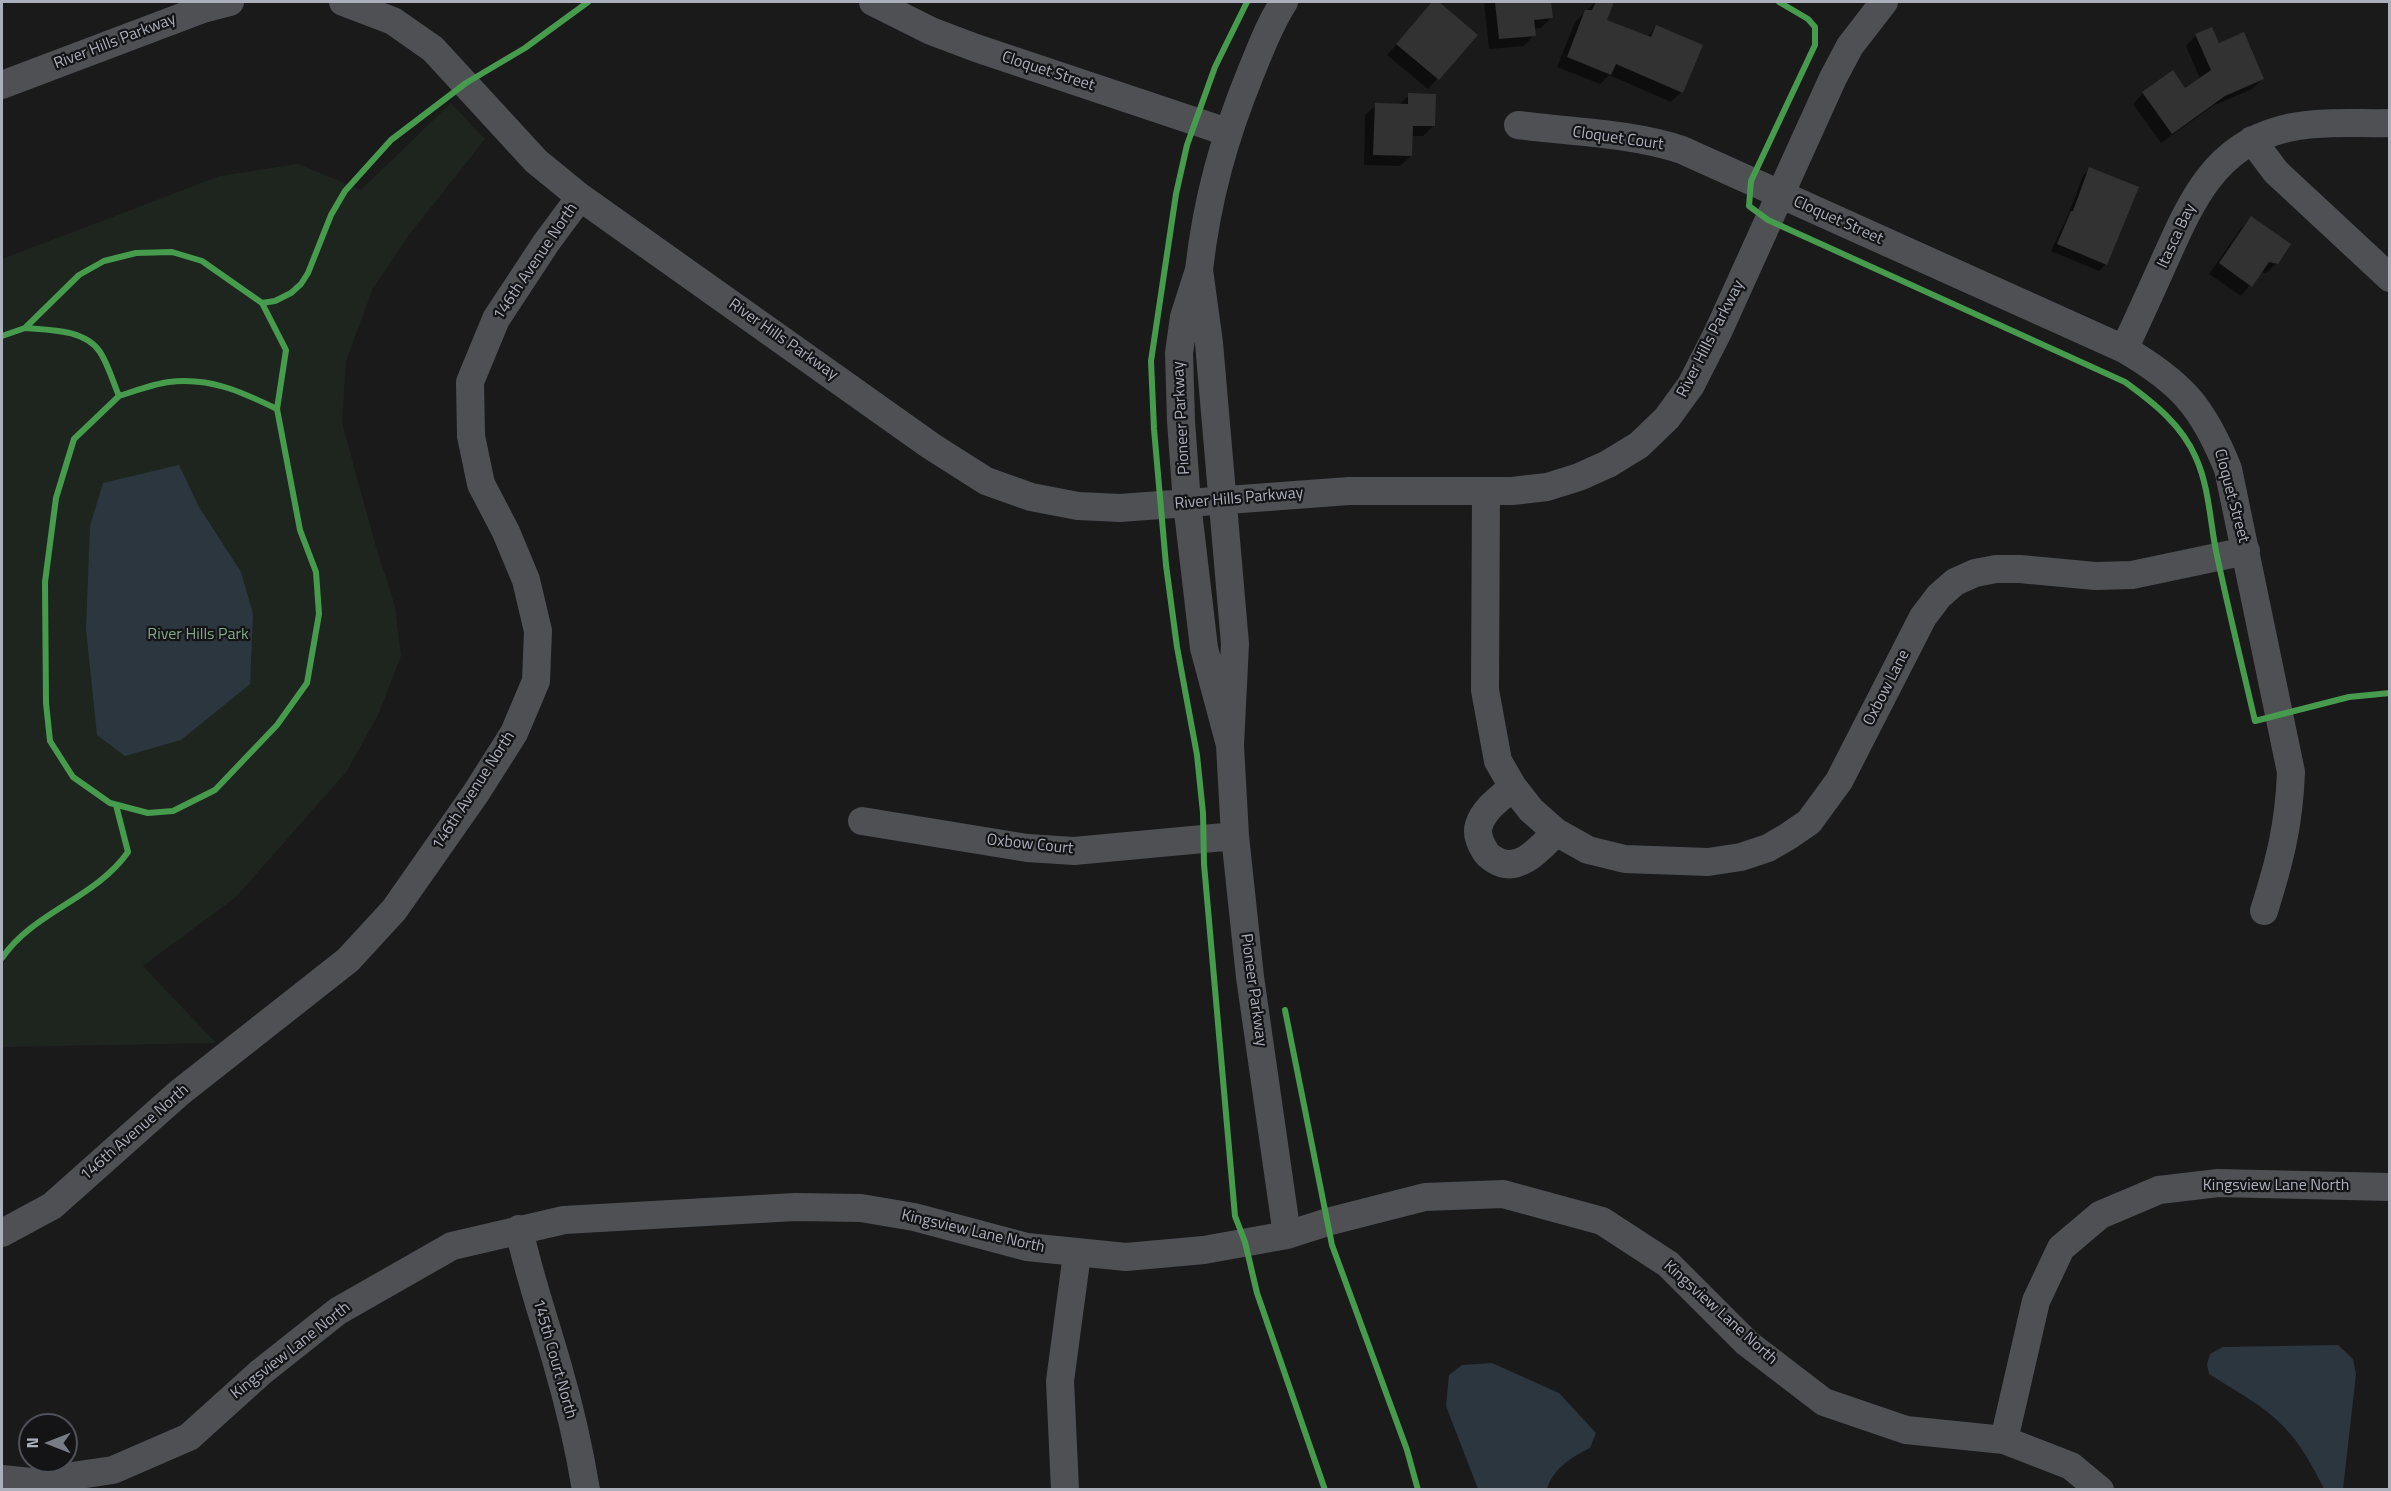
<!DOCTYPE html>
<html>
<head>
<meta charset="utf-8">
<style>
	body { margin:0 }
	#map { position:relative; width:2391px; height:1491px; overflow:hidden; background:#1a1a1b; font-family:"Titillium Web",sans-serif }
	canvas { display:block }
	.frame { position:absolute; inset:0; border:3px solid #abb0bc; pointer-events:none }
	.north { position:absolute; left:18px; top:1413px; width:60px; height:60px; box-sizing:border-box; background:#141417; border:2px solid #505259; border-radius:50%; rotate:270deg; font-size:16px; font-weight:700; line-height:24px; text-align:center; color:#abb0bc }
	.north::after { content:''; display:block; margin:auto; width:21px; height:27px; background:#787c84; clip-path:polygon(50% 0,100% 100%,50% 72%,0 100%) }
</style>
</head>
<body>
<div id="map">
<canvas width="2391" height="1491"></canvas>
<div class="frame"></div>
<div class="north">N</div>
</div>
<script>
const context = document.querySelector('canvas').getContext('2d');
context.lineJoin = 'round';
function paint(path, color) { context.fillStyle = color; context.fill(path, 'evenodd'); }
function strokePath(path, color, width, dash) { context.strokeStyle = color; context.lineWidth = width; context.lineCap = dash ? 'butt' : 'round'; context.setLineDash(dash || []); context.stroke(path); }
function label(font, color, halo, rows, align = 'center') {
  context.font = font + ' "Titillium Web",sans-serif'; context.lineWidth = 4.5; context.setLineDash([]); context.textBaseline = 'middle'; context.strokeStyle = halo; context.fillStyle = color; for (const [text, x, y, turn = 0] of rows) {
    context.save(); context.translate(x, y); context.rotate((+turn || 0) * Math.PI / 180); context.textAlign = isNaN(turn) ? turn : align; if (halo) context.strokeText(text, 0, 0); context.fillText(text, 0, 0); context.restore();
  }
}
const green = new Path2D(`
	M 451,103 L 485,139 L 409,235 L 373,288 L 346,361 L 342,423 L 376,547 L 395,606 L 401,656 L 379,713 L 347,771 L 236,897 L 143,966 L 216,1043 L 2,1047 L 2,259 L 220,176 L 298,164 L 361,190 Z`);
const water = new Path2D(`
	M 179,465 L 199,507 L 241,572 L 253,614 L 250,684 L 181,740 L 125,756 L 97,735 L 86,629 L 90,526 L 103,483 Z
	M 2338,1345 L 2353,1359 L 2356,1374 L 2343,1489 L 2324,1489 C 2313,1467 2301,1444 2283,1426 C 2263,1405 2234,1390 2209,1374 L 2207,1364 L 2210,1354 L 2223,1347 Z
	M 1492,1363 L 1559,1393 L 1596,1433 L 1590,1448 C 1571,1457 1553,1469 1547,1489 L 1478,1489 L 1446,1406 L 1449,1375 L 1462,1365 Z`);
const shadow = new Path2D(`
	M 1434,2 L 1437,2 L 1476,35 L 1428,89 L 1387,55 Z
	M 1484,2 L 1550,2 L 1551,18 L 1541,28 L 1533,29 L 1534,35 L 1524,46 L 1489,49 Z
	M 1595,2 L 1611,4 L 1605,20 L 1647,37 L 1656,27 L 1681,92 L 1671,102 L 1609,75 L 1600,84 L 1557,67 L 1575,22 Z
	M 2196,35 L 2218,45 L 2262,79 L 2252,89 L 2213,106 L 2161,143 L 2133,104 L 2143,93 L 2185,90 L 2200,79 L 2186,46 Z
	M 1409,95 L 1433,126 L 1423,136 L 1411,136 L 1411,156 L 1400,166 L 1364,165 L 1365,115 L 1376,105 L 1398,106 Z
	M 2090,169 L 2106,264 L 2099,271 L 2051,251 L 2068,215 L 2083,176 Z
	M 2251,218 L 2277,263 L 2266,273 L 2260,272 L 2241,296 L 2209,274 L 2241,228 Z`);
const building = new Path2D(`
	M 1432,2 L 1439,2 L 1478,35 L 1439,80 L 1396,44 Z
	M 1495,2 L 1551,2 L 1553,18 L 1534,20 L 1536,36 L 1499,39 Z
	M 1596,2 L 1614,2 L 1607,20 L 1651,37 L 1656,25 L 1703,45 L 1683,93 L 1616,64 L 1611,75 L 1567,57 L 1585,10 L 1592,10 Z
	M 2212,27 L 2219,43 L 2244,32 L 2264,79 L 2225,96 L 2172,134 L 2142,92 L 2173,70 L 2185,88 L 2211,70 L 2195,34 Z
	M 1408,93 L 1436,94 L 1435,126 L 1413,126 L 1412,156 L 1373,155 L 1375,103 L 1408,104 Z
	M 2089,167 L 2139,187 L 2107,265 L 2057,244 L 2071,211 L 2073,211 Z
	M 2251,216 L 2291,244 L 2278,264 L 2269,262 L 2252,287 L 2219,263 Z`);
const minor = new Path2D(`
	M 343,2 L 393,21 L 433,49 L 536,161 L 580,197 L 931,446 L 986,481 L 1031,497 L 1078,506 L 1120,508 L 1349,491 L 1512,491 L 1547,487 L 1579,477 L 1608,464 L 1639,445 L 1667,418 L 1691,385 L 1718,332 L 1833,78 L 1850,46 L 1884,2
	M 873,2 L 931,31 L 976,48 L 1227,132
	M 2,85 L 203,9 L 230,2
	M 1518,125 C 1571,132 1632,133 1682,150 L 2124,349 C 2182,383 2203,407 2228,469 L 2291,772 C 2289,825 2280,860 2264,911
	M 2252,140 L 2276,172 L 2390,278
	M 1199,270 C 1207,199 1224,138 1251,72 C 1261,48 1270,23 1284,2
	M 2124,349 C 2138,320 2151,291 2164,262 C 2190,204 2213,148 2280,130 C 2315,120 2354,124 2390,123
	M 1486,491 L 1485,690 L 1498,761 L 1513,787 L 1531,810 L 1556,832 L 1588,850 L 1625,859 L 1708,862 L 1741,857 L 1768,848 L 1787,837 L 1809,822 L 1839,781 L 1923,617 L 1939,596 L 1955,582 L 1975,573 L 1996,569 L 2020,569 L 2095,576 L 2132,575 L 2246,551
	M 1230,745 L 1204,648 L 1187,503 L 1181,421 L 1179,353 L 1184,317 L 1199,270 L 1209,343 L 1235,644 L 1230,745 L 1235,836 L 1250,977 L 1287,1235
	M 1513,787 C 1501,797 1484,809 1479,825 C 1476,834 1480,843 1485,851 C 1487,855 1490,857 1495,860 C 1519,875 1541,847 1556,832
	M 862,821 L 1027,848 L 1074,851 L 1235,836
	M 519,1229 C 529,1276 545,1321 558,1367 C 570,1408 579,1448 586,1490
	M 2,1233 L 52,1206 L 179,1093 L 348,960 L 394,910 L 476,793 L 514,733 L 536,681 L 538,631 L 526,580 L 506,532 L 481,484 L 471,436 L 470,382 L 496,319 L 546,243 L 580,197
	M 2004,1440 L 2036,1301 L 2061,1248 L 2100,1215 L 2159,1190 L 2218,1183 L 2390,1187
	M 2,1479 L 31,1482 L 113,1470 L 189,1437 L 261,1372 L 338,1311 L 452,1246 L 564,1220 L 795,1207 L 861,1208 L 914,1217 L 1027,1247 L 1126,1257 L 1204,1250 L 1287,1235 L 1331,1221 L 1425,1197 L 1503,1194 L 1602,1221 L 1668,1264 L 1747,1343 L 1824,1402 L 1906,1430 L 2004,1440 L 2071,1466 L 2100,1490
	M 1065,1490 L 1060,1381 L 1077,1254`);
const cycleway = new Path2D(`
	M 1247,2 L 1215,67 L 1187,145 L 1176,194 L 1151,361 L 1154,429 L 1166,565 L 1177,647 L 1197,755 L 1203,813 L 1204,864 L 1235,1216 L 1245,1242 L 1257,1293 L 1325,1490
	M 1779,2 L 1808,19 L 1815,27 L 1815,45 L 1751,181 L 1749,206 L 1768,220 L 2125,382 C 2154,403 2182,425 2196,458 C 2209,487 2210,521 2216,551 C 2228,608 2242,665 2255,721 L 2349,697 L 2390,693
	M 25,328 C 49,330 85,329 100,352 C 108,364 113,382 119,396 C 135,391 153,384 169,382 C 210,377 242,392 277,409 L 286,350 L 262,303
	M 2,336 L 25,328 L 79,275 L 104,261 L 136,253 L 172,252 L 202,261 L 262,303 L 275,301 L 291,293 L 301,284 L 308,273 L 331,215 L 345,191 L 391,140 L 466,83 L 525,48 L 588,2
	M 119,396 L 74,439 L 56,498 L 45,582 L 46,703 L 50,741 L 73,777 L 110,803 L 148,813 L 173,811 L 215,790 L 277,725 L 307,683 L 319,614 L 316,572 L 300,530 L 277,409
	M 2,958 C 33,912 96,898 128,852 L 116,805
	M 1285,1010 L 1332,1245 L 1407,1450 L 1418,1490`);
const streetNames = [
	["River Hills Parkway",115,42,-21],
	["Cloquet Street",1048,72,18],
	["Cloquet Court",1618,139,8],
	["Cloquet Street",1838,221,24],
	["Itasca Bay",2177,236,-65],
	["146th Avenue North",536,262,-56],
	["River Hills Parkway",1711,339,-63],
	["River Hills Parkway",783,340,35],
	["Pioneer Parkway",1182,418,-93],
	["Cloquet Street",2231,496,75],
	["River Hills Parkway",1239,499,-5],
	["Oxbow Lane",1887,688,-63],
	["146th Avenue North",474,791,-57],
	["Oxbow Court",1030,845,6],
	["Pioneer Parkway",1253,990,82],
	["146th Avenue North",135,1133,-41],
	["Kingsview Lane North",2276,1186],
	["Kingsview Lane North",973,1232,13],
	["Kingsview Lane North",1720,1313,42],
	["Kingsview Lane North",291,1351,-38],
	["145th Court North",554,1359,74]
];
const parkNames = [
	["River Hills Park",198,635]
];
paint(green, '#1e251f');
paint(water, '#2c363e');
paint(shadow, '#0007');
paint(building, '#323233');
strokePath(minor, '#4e5054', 28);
strokePath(cycleway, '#469c4c', 6);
label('16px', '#abb0bc', '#141417', streetNames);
label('16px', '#81a884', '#141417', parkNames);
</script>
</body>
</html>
